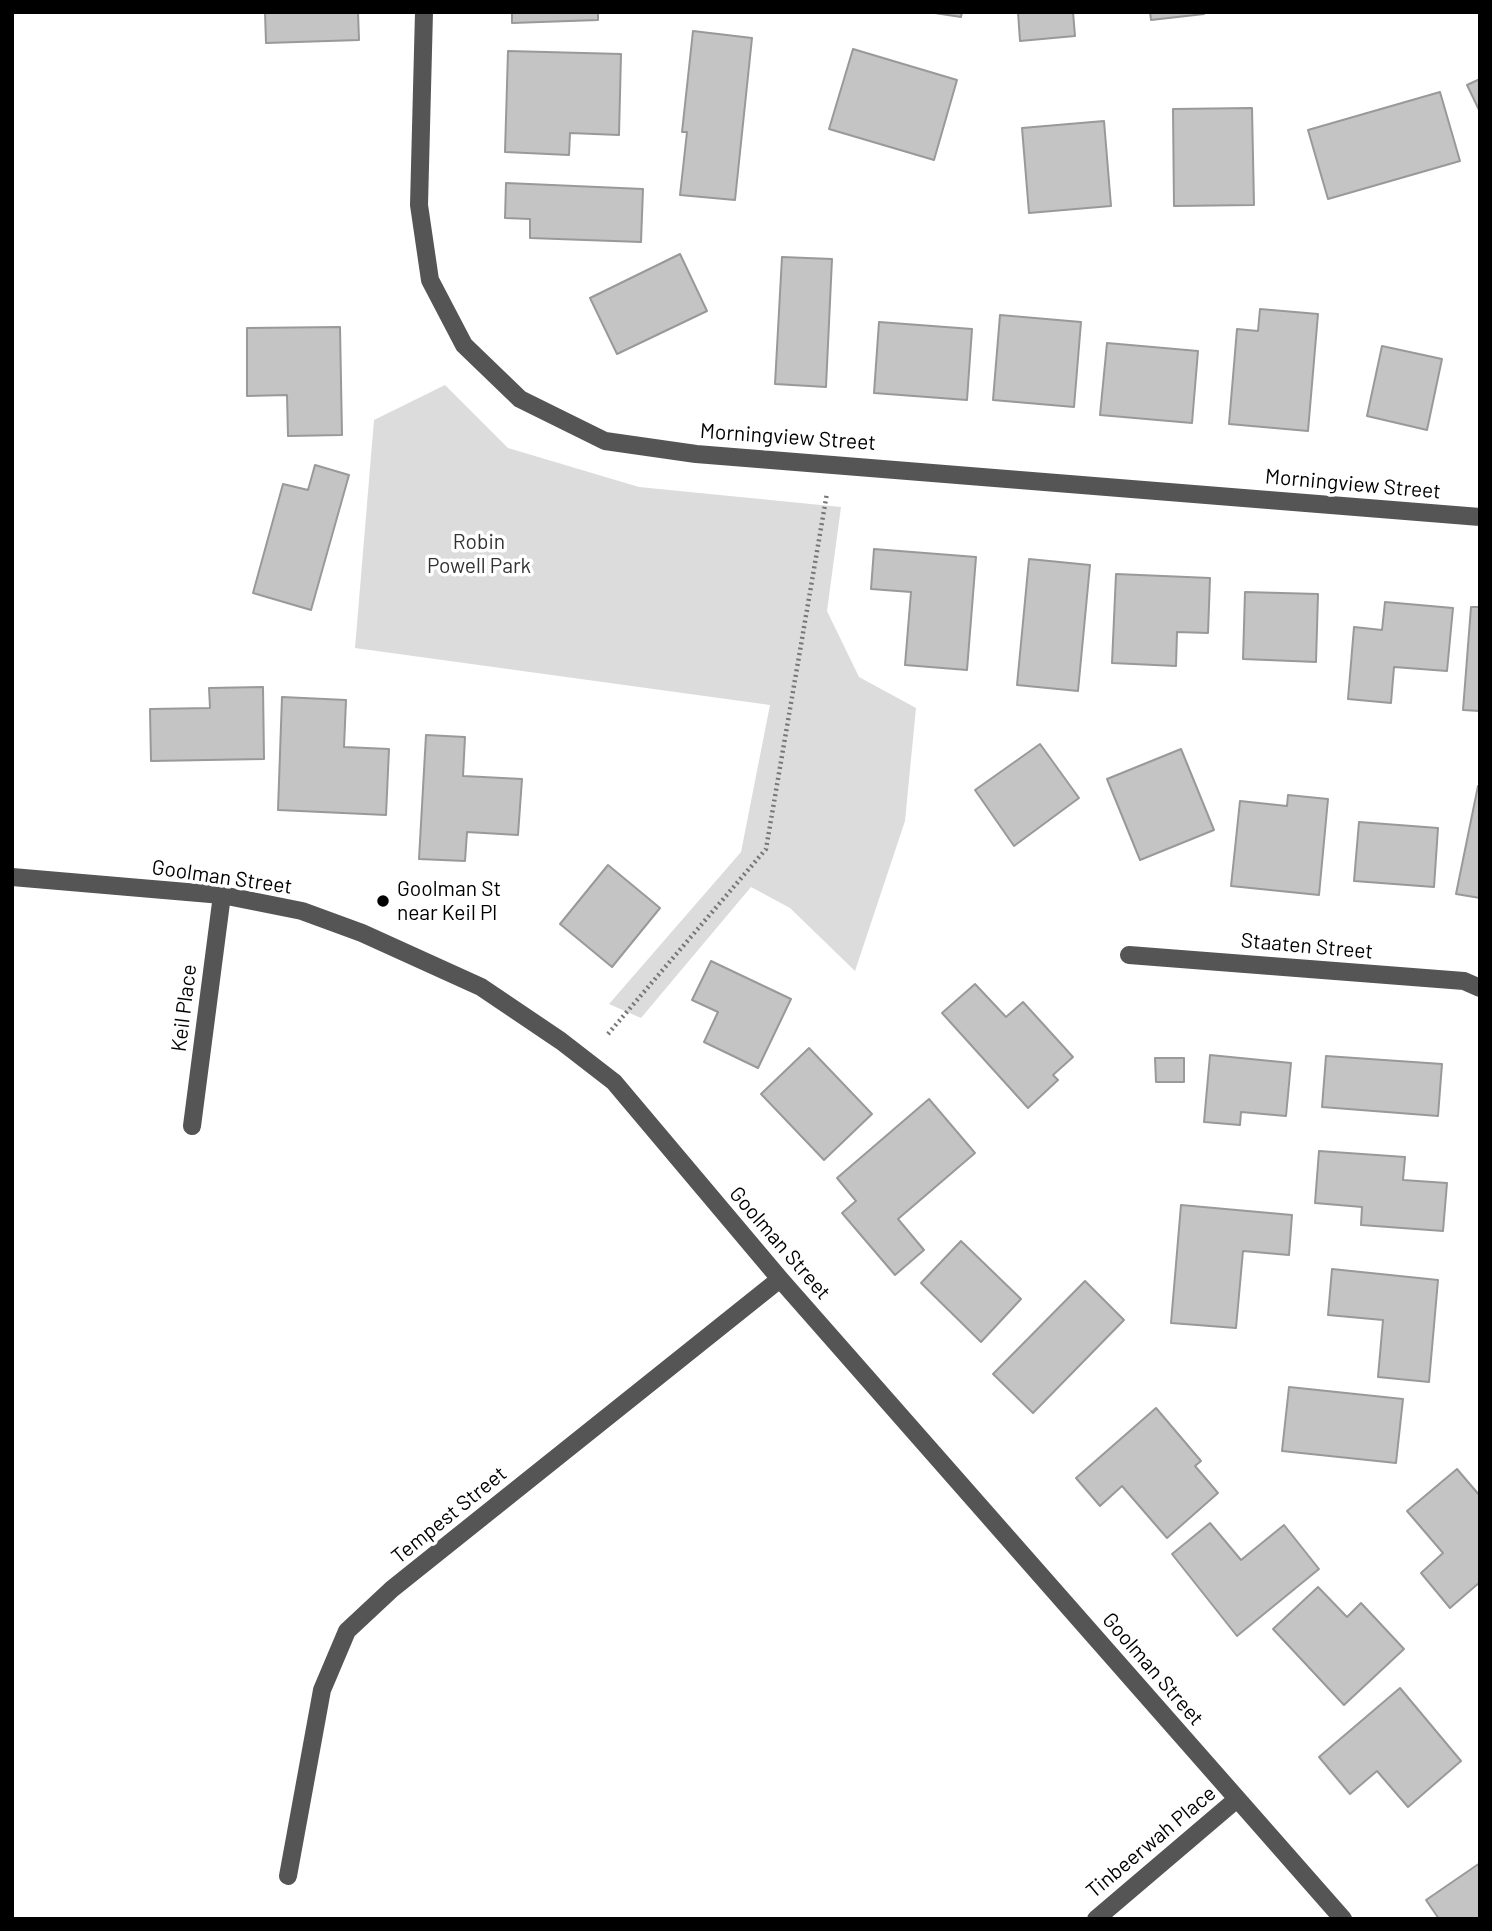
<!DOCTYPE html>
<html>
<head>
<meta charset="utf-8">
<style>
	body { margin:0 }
	#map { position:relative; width:1492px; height:1931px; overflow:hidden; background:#fff; font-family:Barlow,sans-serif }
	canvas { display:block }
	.frame { position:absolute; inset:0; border:14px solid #000; pointer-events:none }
</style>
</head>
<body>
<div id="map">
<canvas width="1492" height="1931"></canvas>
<div class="frame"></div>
</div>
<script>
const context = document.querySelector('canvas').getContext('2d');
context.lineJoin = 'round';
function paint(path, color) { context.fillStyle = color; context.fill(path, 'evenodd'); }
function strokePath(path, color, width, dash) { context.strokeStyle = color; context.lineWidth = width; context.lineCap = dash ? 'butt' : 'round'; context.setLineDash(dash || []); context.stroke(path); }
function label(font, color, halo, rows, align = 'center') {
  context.font = font + ' Barlow,sans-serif'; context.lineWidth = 7; context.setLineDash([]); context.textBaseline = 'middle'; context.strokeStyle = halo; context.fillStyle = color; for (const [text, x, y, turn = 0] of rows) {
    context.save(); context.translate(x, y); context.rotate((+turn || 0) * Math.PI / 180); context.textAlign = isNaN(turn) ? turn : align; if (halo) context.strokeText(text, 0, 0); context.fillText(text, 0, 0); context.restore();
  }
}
const green = new Path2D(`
	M 445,385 L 508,448 L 639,487 L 841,507 L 827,611 L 859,677 L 916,708 L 905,821 L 855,971 L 790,908 L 751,887 L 641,1018 L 609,1004 L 741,852 L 770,705 L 355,648 L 374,420 Z`);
const building = new Path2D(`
	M 265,12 L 358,12 L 359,40 L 266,43 Z
	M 512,12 L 598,12 L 598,20 L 512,23 Z
	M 928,12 L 962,12 L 961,17 Z
	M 1018,12 L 1073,12 L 1075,36 L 1020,41 Z
	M 1150,12 L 1204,12 L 1204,14 L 1151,20 Z
	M 693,31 L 752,38 L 735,200 L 680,195 L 687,132 L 682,132 Z
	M 853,49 L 957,80 L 934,160 L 829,129 Z
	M 508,51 L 621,54 L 619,135 L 570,133 L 569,155 L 505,152 Z
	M 1480,79 L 1480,112 L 1467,85 Z
	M 1440,92 L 1460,161 L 1328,199 L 1308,130 Z
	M 1252,108 L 1254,205 L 1174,206 L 1173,109 Z
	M 1104,121 L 1111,206 L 1029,213 L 1022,128 Z
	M 506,183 L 643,189 L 641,242 L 530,238 L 530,219 L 505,218 Z
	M 680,254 L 707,311 L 617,354 L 590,298 Z
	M 782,257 L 832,259 L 826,387 L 775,384 Z
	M 1260,309 L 1318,314 L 1308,431 L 1229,424 L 1237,329 L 1258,331 Z
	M 1000,315 L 1081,322 L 1074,407 L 993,400 Z
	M 879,322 L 972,329 L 967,400 L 874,393 Z
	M 340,327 L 342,435 L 288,436 L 287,395 L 247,396 L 247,328 Z
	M 1107,343 L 1198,351 L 1192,423 L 1100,415 Z
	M 1382,346 L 1442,359 L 1427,430 L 1367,416 Z
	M 315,465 L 349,475 L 311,610 L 253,593 L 283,484 L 308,490 Z
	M 874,549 L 976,557 L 967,670 L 905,665 L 911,592 L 871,589 Z
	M 1029,559 L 1090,565 L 1078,691 L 1017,685 Z
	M 1116,574 L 1210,578 L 1208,633 L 1177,632 L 1176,666 L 1112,663 Z
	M 1245,592 L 1318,594 L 1316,662 L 1243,659 Z
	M 1385,602 L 1453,608 L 1447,671 L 1394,667 L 1391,703 L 1348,699 L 1354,627 L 1382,630 Z
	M 1471,607 L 1480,607 L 1480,711 L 1463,710 Z
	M 263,687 L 264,759 L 151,761 L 150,709 L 210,708 L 209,688 Z
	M 282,697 L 346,700 L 344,747 L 389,749 L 386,815 L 278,810 Z
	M 426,735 L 465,737 L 463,776 L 522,779 L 518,835 L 467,832 L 465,861 L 419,859 Z
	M 1040,744 L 1079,798 L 1014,846 L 975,790 Z
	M 1181,749 L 1214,830 L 1140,860 L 1107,779 Z
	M 1478,786 L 1480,786 L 1480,898 L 1456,894 Z
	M 1288,795 L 1328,799 L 1319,895 L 1231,886 L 1240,801 L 1287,806 Z
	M 1359,822 L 1438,828 L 1434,887 L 1354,881 Z
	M 608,865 L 660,908 L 612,967 L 560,924 Z
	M 711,961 L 791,999 L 758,1068 L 704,1042 L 718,1012 L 692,1000 Z
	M 975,984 L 1006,1017 L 1023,1002 L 1073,1057 L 1053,1075 L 1058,1080 L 1028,1108 L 942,1013 Z
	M 809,1048 L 872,1114 L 824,1160 L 761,1094 Z
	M 1210,1055 L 1291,1063 L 1286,1116 L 1241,1112 L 1240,1125 L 1204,1122 Z
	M 1326,1056 L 1442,1064 L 1438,1116 L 1322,1107 Z
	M 1155,1058 L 1184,1058 L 1184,1082 L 1156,1082 Z
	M 929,1099 L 975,1153 L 898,1219 L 924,1250 L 895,1275 L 842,1213 L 856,1201 L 837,1178 Z
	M 1319,1151 L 1405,1157 L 1403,1180 L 1447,1183 L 1443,1231 L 1361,1225 L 1362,1207 L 1315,1203 Z
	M 1181,1205 L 1292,1215 L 1289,1255 L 1243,1251 L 1236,1328 L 1171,1323 Z
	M 961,1241 L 1021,1299 L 981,1342 L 921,1283 Z
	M 1332,1269 L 1438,1280 L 1429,1382 L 1378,1377 L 1383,1320 L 1328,1315 Z
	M 1085,1281 L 1124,1320 L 1033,1413 L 993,1374 Z
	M 1289,1387 L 1403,1399 L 1396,1463 L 1282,1451 Z
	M 1156,1408 L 1201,1461 L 1195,1466 L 1218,1493 L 1167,1538 L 1122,1486 L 1100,1506 L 1076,1478 Z
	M 1457,1469 L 1480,1496 L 1480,1582 L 1450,1608 L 1421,1573 L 1443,1553 L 1407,1511 Z
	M 1210,1523 L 1241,1560 L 1284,1525 L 1319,1569 L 1237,1636 L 1172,1554 Z
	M 1318,1587 L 1347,1617 L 1361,1603 L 1404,1649 L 1344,1705 L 1273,1629 Z
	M 1400,1688 L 1461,1761 L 1408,1807 L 1377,1771 L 1350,1794 L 1319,1757 Z
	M 1480,1863 L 1480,1919 L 1439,1919 L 1426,1900 Z`);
const path = new Path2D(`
	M 608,1034 L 766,849 L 827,493`);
const minor = new Path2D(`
	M 424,12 L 419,205 L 430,280 L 464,345 L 520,399 L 605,441 L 696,454 L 1480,517
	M 12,877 L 222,895 L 302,911 L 362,933 L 481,987 L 561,1041 L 614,1082 L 780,1279 L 1343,1919
	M 1129,955 L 1464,981 L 1480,988
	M 192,1126 L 222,895
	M 288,1876 L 322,1690 L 347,1631 L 392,1589 L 780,1279
	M 1096,1919 L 1237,1799`);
const markers = [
	[383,901,7,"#000"]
];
const streetNames = [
	["Morningview Street",788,437,4],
	["Morningview Street",1353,484,5],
	["Goolman Street",222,877,8],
	["Staaten Street",1307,946,5],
	["Keil Place",184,1008,-83],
	["Goolman Street",780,1243,49],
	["Tempest Street",449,1515,-39],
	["Goolman Street",1153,1669,49],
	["Tinbeerwah Place",1151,1842,-40]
];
const parkNames = [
	["Robin",479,542],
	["Powell Park",479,566]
];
const poiNames = [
	["Goolman St",397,889],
	["near Keil Pl",397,913]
];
paint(green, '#dcdcdc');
paint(building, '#c4c4c4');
strokePath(building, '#999', 2);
strokePath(path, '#777', 4.5, [2, 3.5]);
strokePath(minor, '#555', 18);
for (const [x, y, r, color] of markers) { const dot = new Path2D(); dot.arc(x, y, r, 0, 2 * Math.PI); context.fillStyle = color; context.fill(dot); strokePath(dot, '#fff', 2.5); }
label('21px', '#000', '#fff', streetNames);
label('21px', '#333', '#fff', parkNames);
label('21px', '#000', '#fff', poiNames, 'left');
</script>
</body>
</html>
